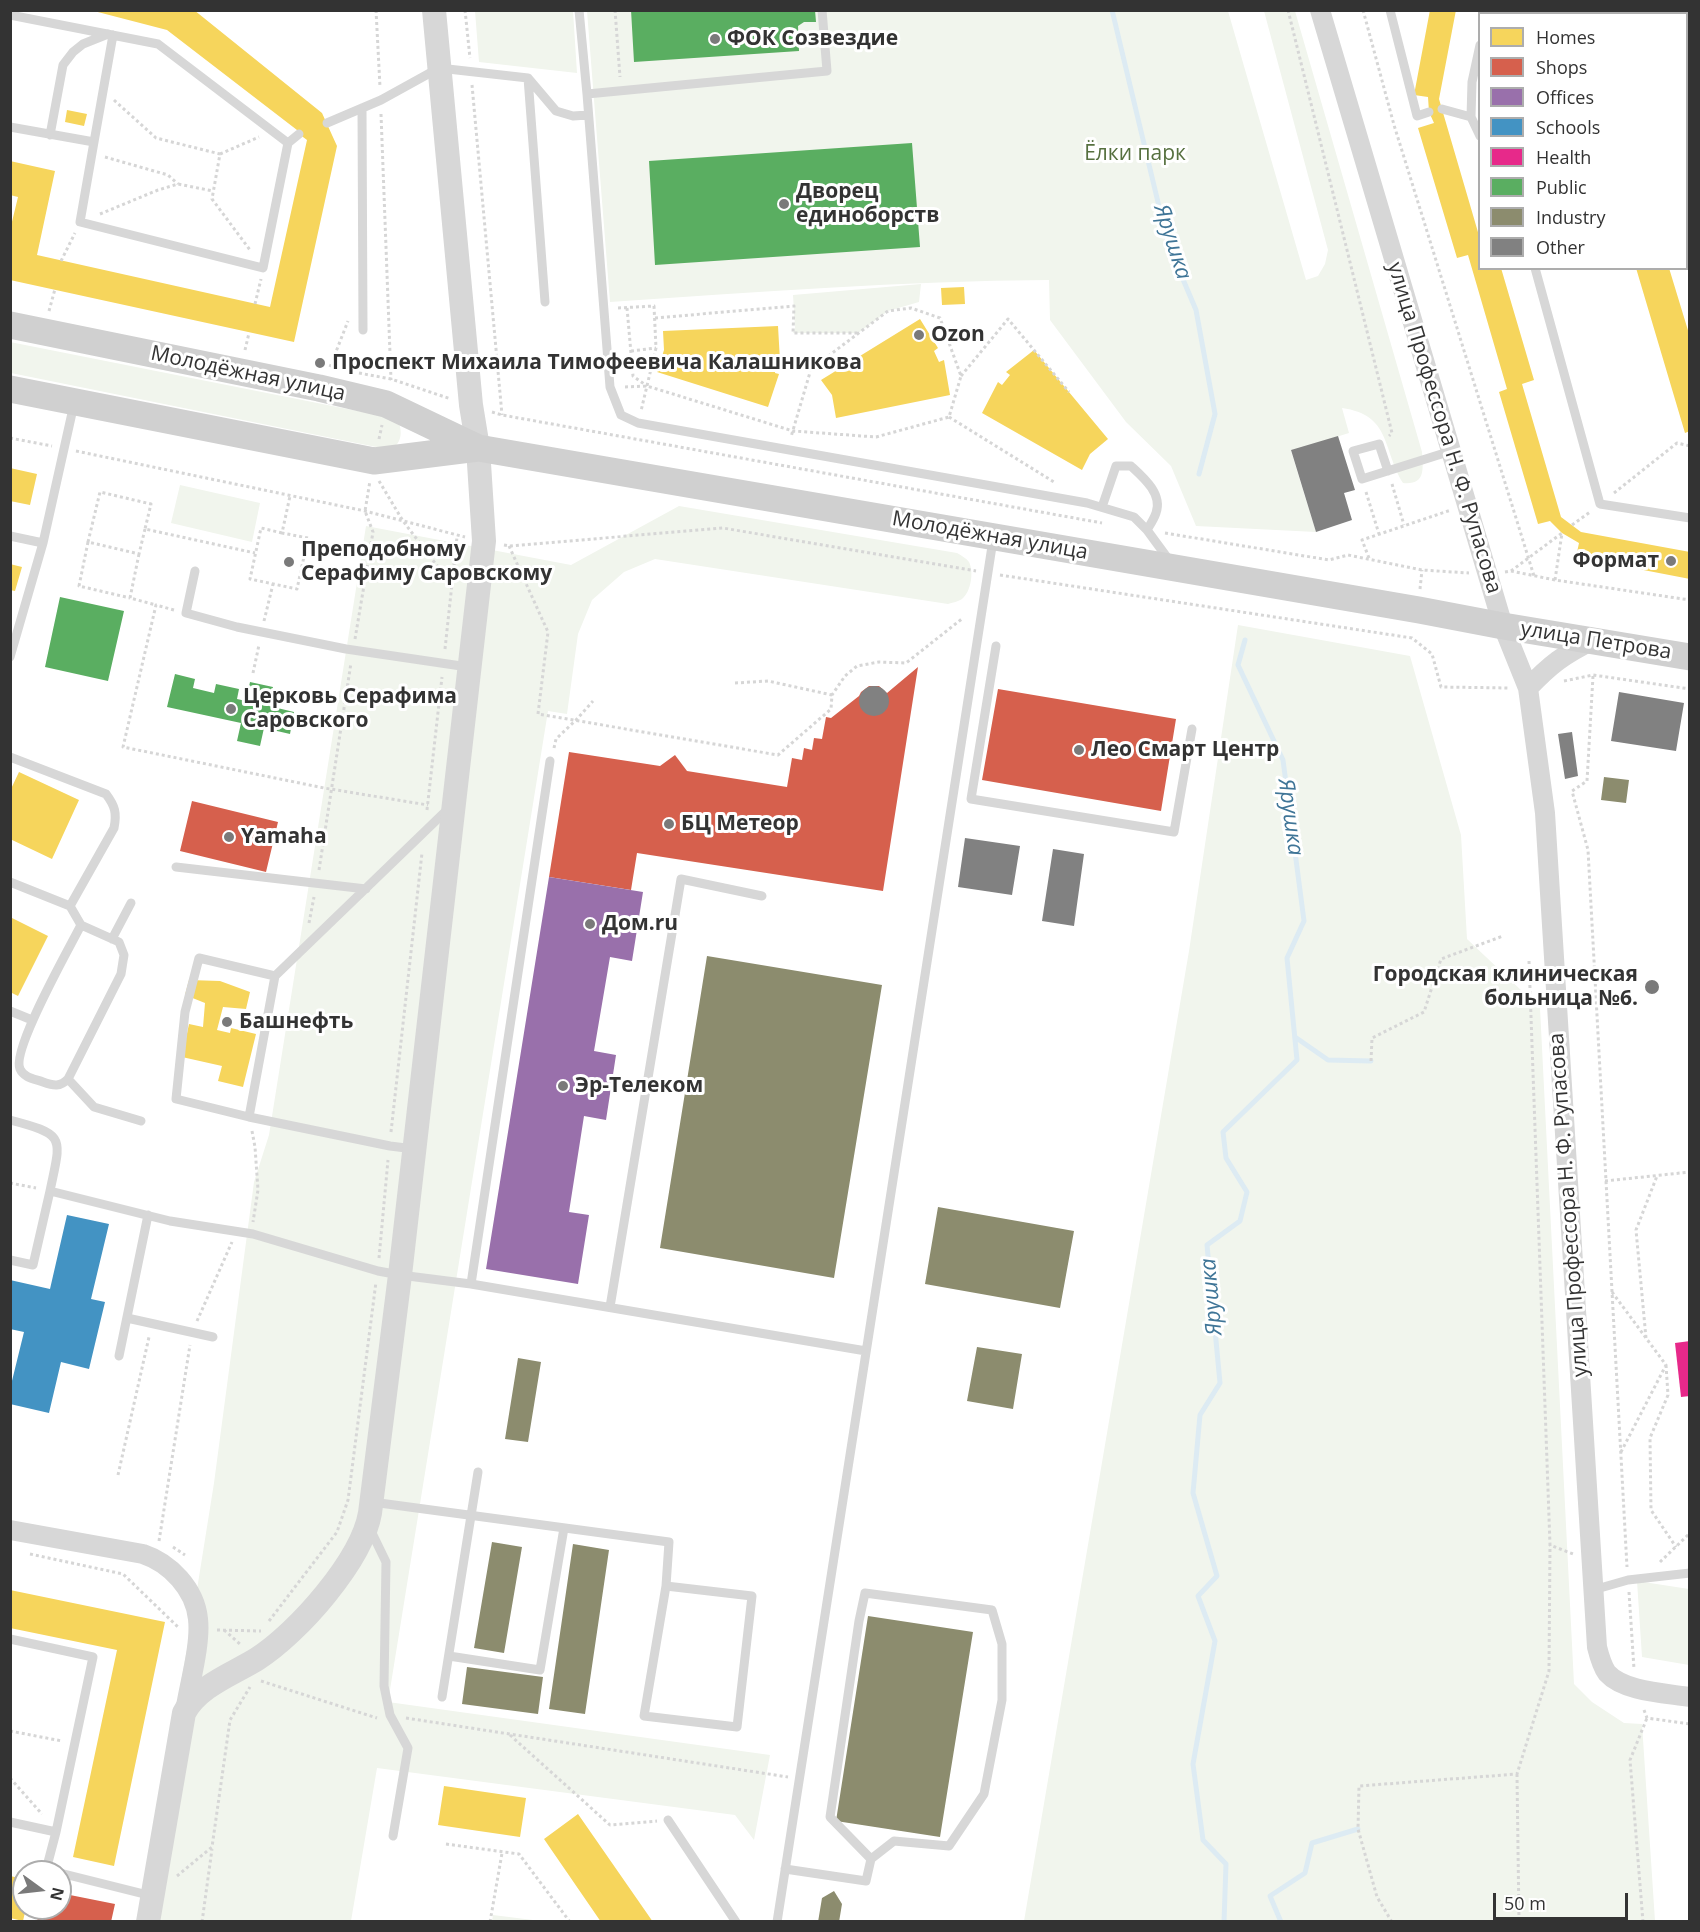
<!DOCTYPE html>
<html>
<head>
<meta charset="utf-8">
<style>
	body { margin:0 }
	#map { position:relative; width:1700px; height:1932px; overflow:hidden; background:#fff; font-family:"Open Sans",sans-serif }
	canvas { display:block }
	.frame { position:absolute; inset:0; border:12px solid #333; pointer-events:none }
	.legend { position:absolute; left:1478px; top:12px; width:210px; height:258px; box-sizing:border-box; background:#fff; border:2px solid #adadad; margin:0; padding:8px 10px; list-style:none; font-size:18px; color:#333 }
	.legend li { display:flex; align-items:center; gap:12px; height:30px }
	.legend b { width:30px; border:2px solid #adadad }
	.north { position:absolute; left:12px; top:1860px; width:60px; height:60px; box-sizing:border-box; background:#fff; border:2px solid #adadad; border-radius:50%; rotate:105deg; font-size:16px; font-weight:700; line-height:24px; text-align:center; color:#333 }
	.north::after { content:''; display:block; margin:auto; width:21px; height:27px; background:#7a7a7a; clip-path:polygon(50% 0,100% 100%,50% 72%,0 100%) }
	.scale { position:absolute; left:1493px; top:1893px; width:135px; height:27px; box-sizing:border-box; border:3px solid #333; border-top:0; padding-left:8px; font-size:18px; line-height:21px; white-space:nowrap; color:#333; -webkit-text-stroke:4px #fff; paint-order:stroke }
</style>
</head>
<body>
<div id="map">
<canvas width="1700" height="1932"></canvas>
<div class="frame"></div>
<ul class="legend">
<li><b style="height:16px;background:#f6d55c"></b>Homes</li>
<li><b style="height:16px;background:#d6604d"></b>Shops</li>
<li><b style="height:16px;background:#9970ab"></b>Offices</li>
<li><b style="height:16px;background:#4393c3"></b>Schools</li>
<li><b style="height:16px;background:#e7298a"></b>Health</li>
<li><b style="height:16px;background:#5aae61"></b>Public</li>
<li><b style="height:16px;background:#8c8c6e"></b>Industry</li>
<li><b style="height:16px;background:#818181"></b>Other</li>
</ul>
<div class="north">N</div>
<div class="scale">50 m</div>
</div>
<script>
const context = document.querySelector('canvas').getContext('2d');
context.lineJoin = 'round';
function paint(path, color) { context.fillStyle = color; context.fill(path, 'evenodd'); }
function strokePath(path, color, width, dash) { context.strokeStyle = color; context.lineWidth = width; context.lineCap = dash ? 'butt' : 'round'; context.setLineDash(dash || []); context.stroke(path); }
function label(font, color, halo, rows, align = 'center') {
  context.font = font + ' "Open Sans",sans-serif'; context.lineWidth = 6; context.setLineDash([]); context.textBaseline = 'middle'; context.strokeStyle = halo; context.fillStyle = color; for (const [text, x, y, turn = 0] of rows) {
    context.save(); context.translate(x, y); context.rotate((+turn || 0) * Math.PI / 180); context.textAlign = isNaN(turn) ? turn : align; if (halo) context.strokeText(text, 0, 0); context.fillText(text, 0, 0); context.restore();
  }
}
const green = new Path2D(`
	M 475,11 L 573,11 L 577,73 L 479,62 Z
	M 587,11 L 1228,11 L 1306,280 L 1318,276 L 1325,264 L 1328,250 L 1264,11 L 1295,11 L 1422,452 C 1423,469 1426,485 1403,483 C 1382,448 1391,415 1342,408 L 1349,433 L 1291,451 L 1316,532 L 1196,526 L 1171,466 L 1126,422 L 1050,320 L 1049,280 C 902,281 756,292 610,302 Z
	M 921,284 L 919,302 L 888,311 L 858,333 L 793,333 L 795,328 L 793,295 Z
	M 10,342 L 398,419 C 402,432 403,441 391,450 L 11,373 Z
	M 180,485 L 260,503 L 252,542 L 171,523 Z
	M 679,506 L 957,553 C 962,556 966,558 969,562 C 974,572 971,592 962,599 C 959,601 952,603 948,604 L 655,559 L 624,572 L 592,600 L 578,634 L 567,714 L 548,711 L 388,1702 L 770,1755 L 754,1840 L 735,1815 L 377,1768 L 351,1921 L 137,1922 L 191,1627 L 214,1483 L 254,1182 L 269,1135 L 366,526 L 571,565 Z
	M 1238,625 L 1410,656 L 1461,835 L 1467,939 L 1540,1008 L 1574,1684 L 1592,1702 L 1624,1723 L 1642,1724 L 1655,1921 L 1024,1921 L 1189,951 Z
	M 1637,1581 L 1689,1589 L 1689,1665 L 1642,1657 Z
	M 493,1915 L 533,1920 L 533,1921 L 492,1921 Z`);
const homes = new Path2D(`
	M 90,10 L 194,10 L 322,113 L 337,146 L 294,342 L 10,280 L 10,230 L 18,197 L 10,195 L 10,161 L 55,171 L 37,255 L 270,307 L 307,140 L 299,134 L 297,130 L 167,30 Z
	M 1430,10 L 1456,10 L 1439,99 L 1480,239 L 1480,268 L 1501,268 L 1534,380 L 1522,384 L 1561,517 L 1581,532 L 1690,552 L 1690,579 L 1576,557 L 1579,543 L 1562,533 L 1550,521 L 1538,524 L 1499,392 L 1507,389 L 1468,255 L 1457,258 L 1418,128 L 1434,123 L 1429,112 L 1428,97 L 1414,95 Z
	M 1586,10 L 1614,10 L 1614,14 L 1586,14 Z
	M 67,110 L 87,114 L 84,126 L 65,122 Z
	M 1636,268 L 1669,268 L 1690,337 L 1690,431 L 1685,433 Z
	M 964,287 L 965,304 L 942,305 L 941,288 Z
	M 920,319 L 938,348 L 934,351 L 939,362 L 944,360 L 950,395 L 836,418 L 832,395 L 821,380 Z
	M 778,326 L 780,361 L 776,361 L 775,373 L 779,374 L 768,407 L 657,372 L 664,350 L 663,331 Z
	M 1034,350 L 1108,439 L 1090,454 L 1082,470 L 982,413 L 998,382 L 1002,385 L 1010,375 L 1006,372 Z
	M 10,468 L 37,474 L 30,505 L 10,501 Z
	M 10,564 L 22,567 L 15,591 L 10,590 Z
	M 19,772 L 79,800 L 52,859 L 10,839 L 10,791 Z
	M 10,917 L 48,936 L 18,996 L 10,992 Z
	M 189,980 L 220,981 L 250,992 L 246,1009 L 223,1007 L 217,1030 L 230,1033 L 231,1028 L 256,1034 L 243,1087 L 218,1081 L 222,1066 L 182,1057 L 189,1024 L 203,1027 L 205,1003 L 185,995 Z
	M 10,1590 L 165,1622 L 114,1866 L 73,1857 L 117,1650 L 10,1628 Z
	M 444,1786 L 526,1798 L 520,1837 L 438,1825 Z
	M 578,1814 L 653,1922 L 601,1922 L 544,1839 Z
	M 10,1876 L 24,1879 L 24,1908 L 26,1908 L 23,1921 L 10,1918 Z`);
const shops = new Path2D(`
	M 918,667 L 883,891 L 637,853 L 631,890 L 549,877 L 569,752 L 660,766 L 675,755 L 687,771 L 787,787 L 792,758 L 802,760 L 804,748 L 812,750 L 814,738 L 822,739 L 826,717 L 831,718 L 859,696 L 861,692 L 869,686 L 879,686 L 887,693 Z
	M 998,689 L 1176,719 L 1161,811 L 982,780 Z
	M 192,801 L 278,822 L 266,872 L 180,851 Z
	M 60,1893 L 115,1904 L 111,1922 L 37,1922 L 40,1908 L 60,1908 Z`);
const offices = new Path2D(`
	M 549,877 L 643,892 L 632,961 L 610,957 L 594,1051 L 616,1055 L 606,1120 L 584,1116 L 569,1212 L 589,1215 L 578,1284 L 486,1269 Z`);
const schools = new Path2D(`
	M 67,1215 L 109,1224 L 91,1299 L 105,1302 L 89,1369 L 61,1362 L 49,1413 L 10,1404 L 10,1389 L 24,1332 L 10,1329 L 10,1280 L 50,1289 Z`);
const health = new Path2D(`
	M 1690,1341 L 1690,1396 L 1681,1397 L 1675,1343 Z`);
const public = new Path2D(`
	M 631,10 L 815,10 L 816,22 L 804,22 L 798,26 L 799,51 L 634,62 Z
	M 912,143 L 920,247 L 655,265 L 649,161 Z
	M 60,597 L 124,611 L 108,681 L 45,667 Z
	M 175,674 L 195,679 L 193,688 L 214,693 L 216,684 L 239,689 L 237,699 L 246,701 L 250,682 L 273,687 L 269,706 L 294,712 L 290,734 L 264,728 L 260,746 L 237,741 L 241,723 L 167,707 Z`);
const industry = new Path2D(`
	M 1604,777 L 1629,780 L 1626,803 L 1601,800 Z
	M 707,956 L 882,985 L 834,1278 L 660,1248 Z
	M 938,1207 L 1074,1231 L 1060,1308 L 925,1284 Z
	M 977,1347 L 1022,1354 L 1013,1409 L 967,1401 Z
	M 518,1358 L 541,1362 L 528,1442 L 505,1439 Z
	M 492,1542 L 522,1547 L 504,1653 L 474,1648 Z
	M 573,1544 L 609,1550 L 585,1714 L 549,1709 Z
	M 868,1616 L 973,1632 L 940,1837 L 836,1821 Z
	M 467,1667 L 543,1677 L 538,1714 L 462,1704 Z
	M 834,1891 L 842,1904 L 839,1922 L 818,1922 L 822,1898 Z`);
const stream = new Path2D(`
	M 1112,10 L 1168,244 L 1196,310 L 1215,414 L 1199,474
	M 1295,1037 L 1328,1060 L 1371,1061
	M 1224,1922 L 1226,1864 L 1203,1840 L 1193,1764 L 1215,1641 L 1198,1596 L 1217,1576 L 1193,1493 L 1200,1415 L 1220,1383 L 1207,1245 L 1240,1221 L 1247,1192 L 1226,1158 L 1223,1132 L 1297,1060 L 1287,958 L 1304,921 L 1283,760 L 1238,665 L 1245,640
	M 1281,1922 L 1270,1896 L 1305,1873 L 1312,1843 L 1358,1829`);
const building = new Path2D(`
	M 1338,436 L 1355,490 L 1344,493 L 1352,520 L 1316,532 L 1291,450 Z
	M859 701a15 15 0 1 1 30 0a15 15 0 1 1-30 0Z
	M 1619,692 L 1684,703 L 1676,751 L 1611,741 Z
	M 1572,732 L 1578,776 L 1565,779 L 1558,734 Z
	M 965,838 L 1020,846 L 1012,895 L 958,887 Z
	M 1053,849 L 1084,854 L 1074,926 L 1042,921 Z`);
const path = new Path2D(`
	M 376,10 L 380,87
	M 465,10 L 470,58
	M 615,10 L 620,77
	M 1288,10 L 1392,433 L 1389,436
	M 1363,10 L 1394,125 L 1534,576
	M 1534,14 L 1535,10
	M 472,85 L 502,415
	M 114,100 L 156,138 L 220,154 L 212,199 L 250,250
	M 381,114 L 391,380
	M 220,154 L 259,137
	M 105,157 L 168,175 L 178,184
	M 1686,179 L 1690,179
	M 100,214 L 158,190 L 178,184 L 213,191
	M 61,261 L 75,233
	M 255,304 L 261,279
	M 618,308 L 654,306 L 656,348 L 641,411
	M 627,308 L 633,376 L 647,386
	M 49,311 L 55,289
	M 655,318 L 794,306 L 793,333 L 858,333
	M 245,350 L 249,333
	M 631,351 L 656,348
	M 330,367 L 348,321
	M 359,373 L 391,379 L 451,399
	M 961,376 L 1008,319 L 1069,392
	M 625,387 L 647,386 L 793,431 L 876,437 L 949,417 L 961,376 L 940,318 L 911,308 L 888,311 L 811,369 L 791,437
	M 492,412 L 502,415 L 1102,523
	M 949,417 L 1054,482
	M 10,438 L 52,446
	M 379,439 L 382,425
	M 76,451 L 365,511 L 465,537
	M 379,481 L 403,521 L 451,584
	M 1392,484 L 1404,525
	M 1366,492 L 1379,534
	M 1614,493 L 1677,443 L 1690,446
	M 1572,525 L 1590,512
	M 145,529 L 139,554 L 88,542 L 100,492 L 151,504 L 145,529 L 255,553
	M 282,533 L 261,528 L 250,579 L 297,589 L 308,538 L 282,533 L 290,496
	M 1165,533 L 1329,560 L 1348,555 L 1422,570 L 1469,573
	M 88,542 L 79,586 L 130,598
	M 504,545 L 509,546 L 723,528 L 976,571
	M 509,546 L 548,632 L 538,714 L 778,755 L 831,709 L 832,695 L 845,676 L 857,666 L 879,662 L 906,663 L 963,618
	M 139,554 L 130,598 L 156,605
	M 1369,558 L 1362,540 L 1451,510
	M 1511,571 L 1562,533
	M 1505,572 L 1511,571 L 1555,580 L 1690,600
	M 1000,575 L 1412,638 L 1432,654 L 1441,687 L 1510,688
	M 1555,580 L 1562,533
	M 1420,589 L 1422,570
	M 174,610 L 156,605 L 123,747 L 324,788 L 428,805
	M 264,621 L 273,584
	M 355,639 L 373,532 L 365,511 L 370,481
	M 445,649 L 457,537
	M 253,673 L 259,645
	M 1593,676 L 1587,781 L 1572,791 L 1588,850 L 1627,1567
	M 1564,681 L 1593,675 L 1690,689
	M 735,683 L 768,681 L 832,695
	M 554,748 L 556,739 L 576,720 L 593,701
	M 427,810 L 442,677
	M 319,870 L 351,663
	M 309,923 L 314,897
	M 1529,961 L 1550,1545 L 1573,1554
	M 1371,1061 L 1372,1038 L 1424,1012 L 1441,959 L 1503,936
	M 252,1131 L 255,1147 L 258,1190 L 253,1222
	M 391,1132 L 422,853
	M 1605,1181 L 1690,1172
	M 10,1183 L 36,1188
	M 379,1258 L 388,1160
	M 1612,1292 L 1666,1365 L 1621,1452
	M 197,1321 L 232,1242
	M 1646,1338 L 1636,1230 L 1657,1176
	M 1666,1365 L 1668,1395 L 1650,1438 L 1651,1510 L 1676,1547
	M 118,1475 L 149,1337
	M 159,1541 L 190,1345
	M 173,1547 L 185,1555
	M 30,1554 L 123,1574 L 179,1628
	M 1660,1562 L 1690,1533
	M 1629,1592 L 1634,1669
	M 269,1621 L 337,1532 L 348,1500 L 376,1282
	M 217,1630 L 261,1631
	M 224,1630 L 241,1645
	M 261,1681 L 377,1718
	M 1644,1710 L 1647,1718 L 1690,1724
	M 406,1718 L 788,1777
	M 10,1731 L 62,1741
	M 510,1735 L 610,1825 L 657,1821
	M 1517,1774 L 1519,1922
	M 10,1778 L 42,1814
	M 446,1844 L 519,1854 L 570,1922
	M 177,1876 L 212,1847 L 230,1720 L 250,1687
	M 202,1922 L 212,1849
	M 490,1922 L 502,1853
	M 1392,1922 L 1377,1897 L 1358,1829 L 1359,1786 L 1517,1774 L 1549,1671 L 1550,1545
	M 1643,1922 L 1630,1760 L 1647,1718`);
const service = new Path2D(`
	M 579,10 L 587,94 L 827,71 L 822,10
	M 1390,10 L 1417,116 L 1429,112
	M 1486,14 L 1486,10
	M 1655,14 L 1655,10
	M 10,15 L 158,44 L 288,143
	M 1686,68 L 1687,66
	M 528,78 L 556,111 L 573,116 L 588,115
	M 587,94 L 610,387 L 621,415 L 638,423 L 1087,503 L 1134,517 L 1147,530 L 1169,560
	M 362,108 L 363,330
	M 1442,109 L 1471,117 L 1480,136
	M 1471,117 L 1472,82 L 1480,45
	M 327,123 L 381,100 L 439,68 L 528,78 L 545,302
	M 10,127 L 94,142 L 80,222 L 263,268 L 288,143 L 299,134
	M 50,135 L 63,65 L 73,52 L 83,44 L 108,34
	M 94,142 L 113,35
	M 1686,211 L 1690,220
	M 1535,268 L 1600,504 L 1690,518
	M 1388,471 L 1379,444 L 1353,451 L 1362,479 L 1451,451
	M 1102,507 L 1116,466 L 1131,466 C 1143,477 1163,494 1156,513 C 1154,519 1150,525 1147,530
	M 10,536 L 43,543
	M 195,571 L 186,613 L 237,627 L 346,649 L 468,667
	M 996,646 L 971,799 L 1174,832 L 1192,729
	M 10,657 L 43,543 L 74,404
	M 10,757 L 106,794 C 115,806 117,813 114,828 L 70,906
	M 176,867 L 366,889
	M 10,882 L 70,906 L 81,925 C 70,947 11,1050 20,1069 C 24,1078 35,1079 43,1082 C 54,1086 60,1087 68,1079 L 121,974 L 124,955 L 119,942 L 81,925
	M 112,939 L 131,903
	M 10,1011 L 32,1020
	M 68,1079 L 94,1107 L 141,1121
	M 249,1117 L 176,1099 L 185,1012 L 199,958 L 275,976
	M 10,1120 C 67,1135 61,1137 50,1191 L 170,1221 L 253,1234 L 378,1271 L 400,1275 L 471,1284 L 550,761
	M 414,1149 L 390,1146 L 249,1117 L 275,976 L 448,809
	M 10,1260 L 33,1265 L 50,1191
	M 471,1284 L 866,1351
	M 610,1307 L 681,879 L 762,896
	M 127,1318 L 213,1337
	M 119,1356 L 148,1215
	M 372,1502 L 669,1542 L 666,1586 L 644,1716 L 737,1727 L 752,1596 L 666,1586
	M 370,1529 L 386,1562 L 384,1686 L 390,1715 L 408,1748 L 393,1836
	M 1593,1590 L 1628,1580 L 1690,1573
	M 10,1639 L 93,1657 L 56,1832 L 46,1870 L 54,1872
	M 449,1656 L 540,1670 L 564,1528
	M 442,1697 L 478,1472
	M 668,1820 L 736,1922
	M 10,1822 L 56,1832
	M 785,1869 L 866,1881 L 871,1859 L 894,1841 L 949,1846 L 984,1794 L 1002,1700 L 1002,1644 L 992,1610 L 865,1593 L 859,1621 L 830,1817 L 871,1859
	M 60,1873 L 152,1896
	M 777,1922 L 993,540`);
const minor = new Path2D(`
	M 1320,10 L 1503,626 L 1528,688 L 1545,813 L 1597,1647 C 1599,1655 1602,1666 1607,1673 C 1624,1692 1666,1693 1690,1697
	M 1528,688 C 1551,664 1563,655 1593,640
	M 10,1530 L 143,1554 C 170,1563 195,1589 198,1619 C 201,1645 189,1685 185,1712`);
const tertiary = new Path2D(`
	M 148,1922 L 184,1713 C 198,1686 233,1674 257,1659 C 298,1633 362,1560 370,1513 L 400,1275 L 484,541 L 478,448 L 471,405 L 434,10`);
const secondary = new Path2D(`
	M 10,325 L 319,388 L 386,404 L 478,448 L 1419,610 L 1503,626 L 1690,657
	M 10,389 L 374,461 L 478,448`);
const markers = [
	[715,39,6,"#7a7a7a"],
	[784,204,6,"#7a7a7a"],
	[919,335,6,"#7a7a7a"],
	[320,363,6,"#7a7a7a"],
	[1671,561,6,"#7a7a7a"],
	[289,562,6,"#7a7a7a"],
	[231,709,6,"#7a7a7a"],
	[1079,750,6,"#7a7a7a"],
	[669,824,6,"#7a7a7a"],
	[229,837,6,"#7a7a7a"],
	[590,924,6,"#7a7a7a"],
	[1652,987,8,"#7a7a7a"],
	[227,1022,6,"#7a7a7a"],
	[563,1086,6,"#7a7a7a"]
];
const poiNames = [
	["ФОК Созвездие",727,39],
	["Дворец",796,192],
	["единоборств",796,216],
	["Ozon",931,335],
	["Проспект Михаила Тимофеевича Калашникова",332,363],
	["Преподобному",301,550],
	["Серафиму Саровскому",301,574],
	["Формат",1659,561,"right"],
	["Церковь Серафима",243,697],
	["Саровского",243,721],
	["Лео Смарт Центр",1091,750],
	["БЦ Метеор",681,824],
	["Yamaha",241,837],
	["Дом.ru",602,924],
	["Городская клиническая",1638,975,"right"],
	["больница №6.",1638,999,"right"],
	["Башнефть",239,1022],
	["Эр-Телеком",575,1086]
];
const parkNames = [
	["Ёлки парк",1135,154]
];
const streetNames = [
	["Молодёжная улица",248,374,12],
	["улица Профессора Н. Ф. Рупасова",1444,428,73],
	["Молодёжная улица",990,536,10],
	["улица Петрова",1596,641,9],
	["улица Профессора Н. Ф. Рупасова",1569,1205,-94]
];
const waterNames = [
	["Ярушка",1172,242,72],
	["Ярушка",1290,817,82],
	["Ярушка",1212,1297,-95]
];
paint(green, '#f1f5ed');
paint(homes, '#f6d55c');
paint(shops, '#d6604d');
paint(offices, '#9970ab');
paint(schools, '#4393c3');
paint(health, '#e7298a');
paint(public, '#5aae61');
paint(industry, '#8c8c6e');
strokePath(stream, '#ddebf3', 5);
paint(building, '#818181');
strokePath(path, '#d6d6d6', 3, [3, 3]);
strokePath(service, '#d7d7d7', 9);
strokePath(minor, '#d7d7d7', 20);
strokePath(tertiary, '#d7d7d7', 24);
strokePath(secondary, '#d0d0d0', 27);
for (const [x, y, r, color] of markers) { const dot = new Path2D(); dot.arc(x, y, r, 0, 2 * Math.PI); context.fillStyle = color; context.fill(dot); strokePath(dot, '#fff', 2); }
label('bold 21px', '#333', '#fff', poiNames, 'left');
label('21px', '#56703f', '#fff', parkNames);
label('21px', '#333', '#fff', streetNames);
label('italic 22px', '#3f7597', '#fff', waterNames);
</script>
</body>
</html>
